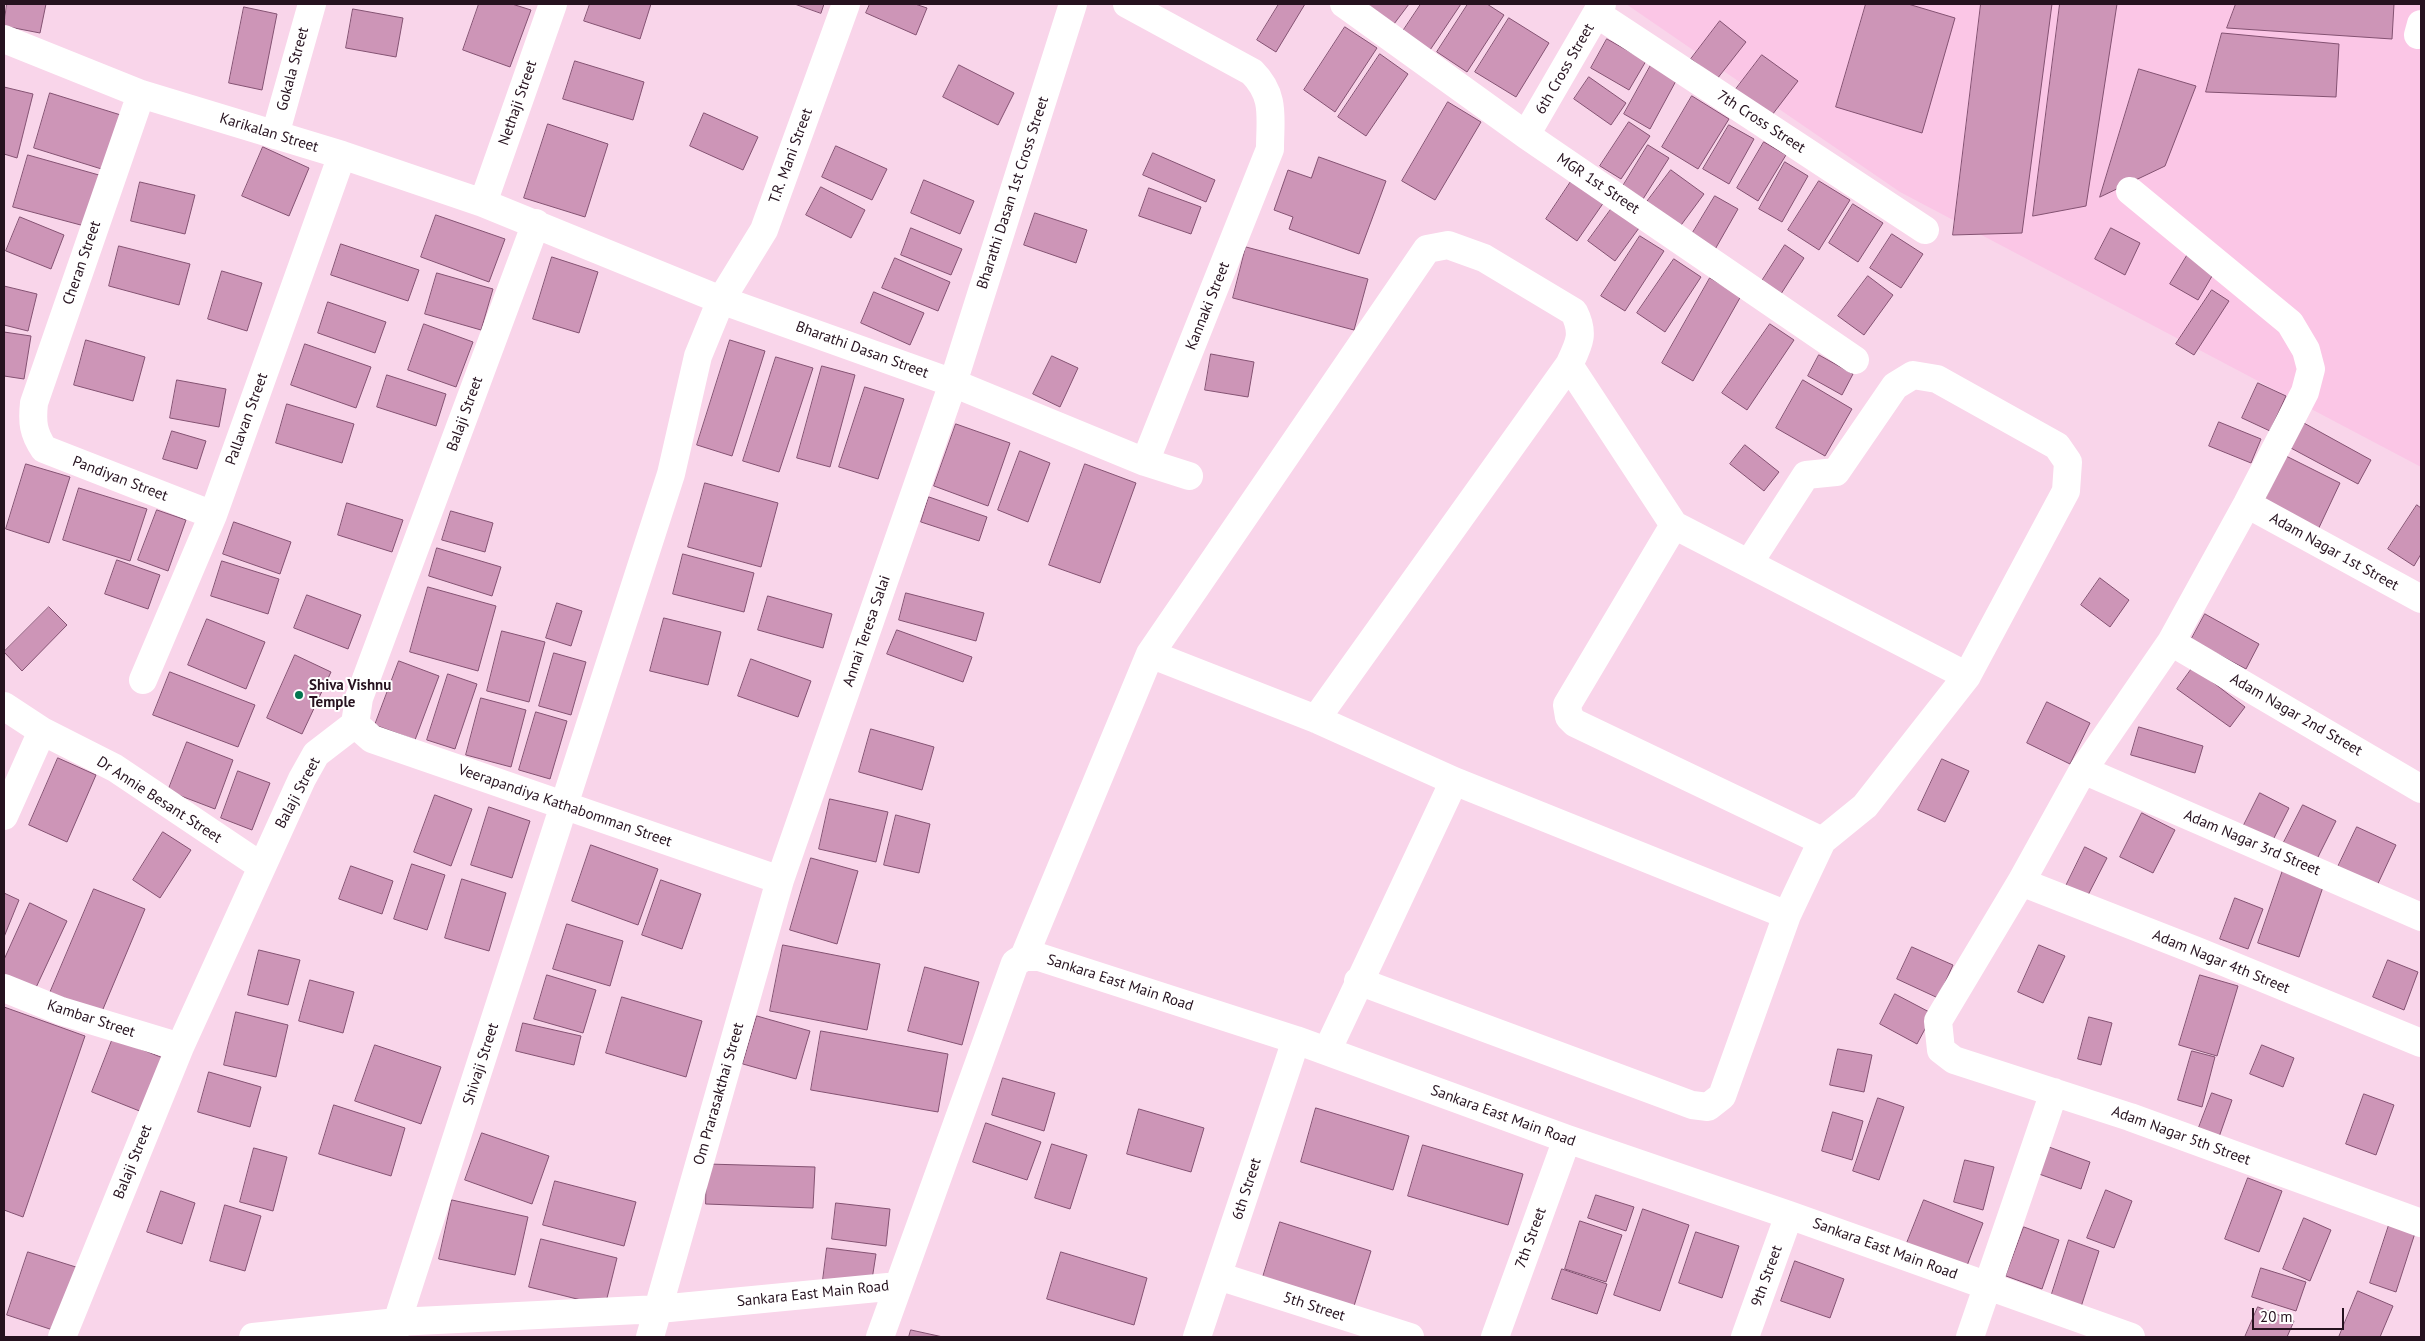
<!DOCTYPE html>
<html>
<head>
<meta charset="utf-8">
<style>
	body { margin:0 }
	#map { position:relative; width:2425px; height:1341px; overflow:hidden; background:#f9d5ea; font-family:"PT Sans",sans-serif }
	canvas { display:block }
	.frame { position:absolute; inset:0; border:5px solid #26121f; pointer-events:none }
	.scale { position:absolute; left:2252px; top:1308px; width:92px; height:22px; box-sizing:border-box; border:2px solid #26121f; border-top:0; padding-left:6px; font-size:15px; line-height:18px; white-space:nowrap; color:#26121f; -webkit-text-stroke:4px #fff; paint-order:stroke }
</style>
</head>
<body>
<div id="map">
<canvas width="2425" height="1341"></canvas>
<div class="frame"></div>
<div class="scale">20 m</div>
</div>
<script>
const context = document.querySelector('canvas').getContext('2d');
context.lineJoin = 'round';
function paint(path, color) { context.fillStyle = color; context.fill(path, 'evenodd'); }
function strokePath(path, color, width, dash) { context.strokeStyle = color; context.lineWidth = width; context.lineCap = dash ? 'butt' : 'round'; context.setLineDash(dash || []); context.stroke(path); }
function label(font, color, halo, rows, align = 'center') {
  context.font = font + ' "PT Sans",sans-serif'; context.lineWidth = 4; context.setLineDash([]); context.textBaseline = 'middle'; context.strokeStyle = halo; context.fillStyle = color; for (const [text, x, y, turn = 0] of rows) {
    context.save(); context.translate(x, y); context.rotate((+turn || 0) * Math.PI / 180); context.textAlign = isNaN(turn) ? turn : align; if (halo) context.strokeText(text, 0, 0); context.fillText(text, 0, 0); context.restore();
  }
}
const built = new Path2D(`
	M 1626,4 L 2421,4 L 2421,467 L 1900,192 Z`);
const building = new Path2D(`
	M 7,4 L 46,4 L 40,33 L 4,26 Z
	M 479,4 L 512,4 L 531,10 L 510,67 L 463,50 Z
	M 590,4 L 651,4 L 640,39 L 584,21 Z
	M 795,4 L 824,4 L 821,13 Z
	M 870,4 L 915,4 L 927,8 L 916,35 L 866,13 Z
	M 1279,4 L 1305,4 L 1276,52 L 1257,40 Z
	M 1371,4 L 1409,4 L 1388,32 L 1363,14 Z
	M 1421,4 L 1461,4 L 1424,59 L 1397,40 Z
	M 1468,4 L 1487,4 L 1504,15 L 1467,72 L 1437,52 Z
	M 1866,4 L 1908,4 L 1955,18 L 1922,133 L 1836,107 Z
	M 1981,4 L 2052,4 L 2022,233 L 1953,235 Z
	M 2060,4 L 2117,4 L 2086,206 L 2033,216 Z
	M 2236,4 L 2394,4 L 2392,39 L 2227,28 Z
	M 244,7 L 277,14 L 262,90 L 229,83 Z
	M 353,9 L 403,18 L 396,57 L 346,48 Z
	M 1509,18 L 1549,43 L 1516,97 L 1475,72 Z
	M 1720,21 L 1746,42 L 1717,79 L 1691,59 Z
	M 1345,27 L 1377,48 L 1335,112 L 1304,90 Z
	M 2222,33 L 2339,44 L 2336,97 L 2206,92 Z
	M 1607,39 L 1646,61 L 1629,90 L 1591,68 Z
	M 1380,54 L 1408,74 L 1366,136 L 1338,117 Z
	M 1762,55 L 1798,81 L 1769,119 L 1733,93 Z
	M 575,61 L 644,82 L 633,120 L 563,99 Z
	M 959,65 L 1014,93 L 998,125 L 943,97 Z
	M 1651,65 L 1677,79 L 1650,129 L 1624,114 Z
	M 2139,69 L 2196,86 L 2165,166 L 2100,197 Z
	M 1589,77 L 1626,103 L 1611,125 L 1574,99 Z
	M 4,87 L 33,94 L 17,158 L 4,154 Z
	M 50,93 L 124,116 L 108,171 L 34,148 Z
	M 1692,96 L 1729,119 L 1698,169 L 1662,147 Z
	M 1448,102 L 1481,122 L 1435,200 L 1402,181 Z
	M 704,113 L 758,137 L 743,170 L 690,146 Z
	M 1629,122 L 1650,136 L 1621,179 L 1600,166 Z
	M 548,124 L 608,144 L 585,217 L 524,198 Z
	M 1729,125 L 1754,139 L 1729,184 L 1703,169 Z
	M 1764,142 L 1786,155 L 1758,201 L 1737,188 Z
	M 1648,145 L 1669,158 L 1643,199 L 1623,186 Z
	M 836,146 L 887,169 L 872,200 L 822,177 Z
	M 263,147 L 309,168 L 289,216 L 242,196 Z
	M 1153,153 L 1215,180 L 1206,202 L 1143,175 Z
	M 28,155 L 106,177 L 92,228 L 13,207 Z
	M 1319,157 L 1386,181 L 1359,254 L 1289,229 L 1293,217 L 1274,210 L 1288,170 L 1311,178 Z
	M 1785,162 L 1808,176 L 1782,222 L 1759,209 Z
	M 1671,170 L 1704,194 L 1676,232 L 1643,207 Z
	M 924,180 L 974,201 L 960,234 L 911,213 Z
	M 1572,180 L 1604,202 L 1577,241 L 1546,219 Z
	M 1819,181 L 1850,200 L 1819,250 L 1788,230 Z
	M 140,182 L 195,195 L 185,234 L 131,221 Z
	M 821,187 L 865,210 L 851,238 L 806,215 Z
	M 1149,188 L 1201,207 L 1191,234 L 1139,216 Z
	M 1715,196 L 1738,209 L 1713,253 L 1689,239 Z
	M 1853,204 L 1883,223 L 1858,262 L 1829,243 Z
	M 1612,208 L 1639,228 L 1615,261 L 1588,241 Z
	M 1035,213 L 1087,230 L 1076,263 L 1024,245 Z
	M 436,215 L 505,239 L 489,282 L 421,257 Z
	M 20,217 L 64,235 L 51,269 L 6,251 Z
	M 911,228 L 962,249 L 951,275 L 901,255 Z
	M 2111,228 L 2140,243 L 2125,275 L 2095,259 Z
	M 1892,234 L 1923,254 L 1901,288 L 1870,268 Z
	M 1640,236 L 1664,251 L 1625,311 L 1601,296 Z
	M 341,244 L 419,270 L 408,301 L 331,275 Z
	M 1785,245 L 1804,258 L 1779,297 L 1760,284 Z
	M 119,246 L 190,264 L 179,305 L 109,286 Z
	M 1246,247 L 1368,279 L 1354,330 L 1233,298 Z
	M 2188,254 L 2215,271 L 2198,300 L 2170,284 Z
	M 552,257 L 598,272 L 579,333 L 533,319 Z
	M 895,258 L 950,282 L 938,311 L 882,288 Z
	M 1674,259 L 1701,277 L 1665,332 L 1637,313 Z
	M 222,271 L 262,283 L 247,331 L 208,319 Z
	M 437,273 L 493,289 L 481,330 L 425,314 Z
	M 1868,276 L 1893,295 L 1864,335 L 1838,316 Z
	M 1710,278 L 1741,296 L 1693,381 L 1662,363 Z
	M 4,286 L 37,294 L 28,331 L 4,325 Z
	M 2212,290 L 2229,301 L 2194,355 L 2176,344 Z
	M 874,292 L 924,313 L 910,345 L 861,323 Z
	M 328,302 L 386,322 L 375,353 L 318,333 Z
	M 424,324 L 473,342 L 456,387 L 408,370 Z
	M 1770,324 L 1794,340 L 1747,410 L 1722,393 Z
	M 4,332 L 31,336 L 24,379 L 4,376 Z
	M 86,340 L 145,357 L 133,401 L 74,385 Z
	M 730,340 L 765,351 L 732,456 L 697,445 Z
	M 305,344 L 371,367 L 356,408 L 291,385 Z
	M 1211,354 L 1254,362 L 1248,397 L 1205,390 Z
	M 1819,355 L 1853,374 L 1842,395 L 1808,376 Z
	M 1052,356 L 1078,368 L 1060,407 L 1033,394 Z
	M 776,357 L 813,368 L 779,472 L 743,461 Z
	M 822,366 L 855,375 L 830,467 L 797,458 Z
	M 387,375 L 446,394 L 436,426 L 377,407 Z
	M 177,380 L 226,389 L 219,427 L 170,418 Z
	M 1803,380 L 1852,409 L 1825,456 L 1776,428 Z
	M 2258,383 L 2286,396 L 2270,431 L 2242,418 Z
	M 865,387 L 904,399 L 878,479 L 839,467 Z
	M 287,404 L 354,424 L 342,463 L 276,443 Z
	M 2219,422 L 2261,439 L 2251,463 L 2209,446 Z
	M 2302,422 L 2371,460 L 2358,484 L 2289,447 Z
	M 956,424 L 1010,443 L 988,506 L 934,486 Z
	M 172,431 L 206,441 L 197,469 L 163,459 Z
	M 1745,445 L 1779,472 L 1764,491 L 1730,464 Z
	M 1020,451 L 1050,463 L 1028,522 L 998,510 Z
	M 2286,456 L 2340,483 L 2316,534 L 2261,508 Z
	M 26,464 L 70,477 L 49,543 L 6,529 Z
	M 1085,464 L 1136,483 L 1100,583 L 1049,565 Z
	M 705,483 L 778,503 L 761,567 L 688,547 Z
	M 79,488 L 147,509 L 130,561 L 63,540 Z
	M 929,497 L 987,517 L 979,541 L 921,522 Z
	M 347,503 L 403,520 L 392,552 L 338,535 Z
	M 2417,505 L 2421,508 L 2421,554 L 2414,566 L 2388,549 Z
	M 157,510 L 186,520 L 168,571 L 138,560 Z
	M 451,511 L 493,523 L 485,552 L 442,540 Z
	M 234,522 L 291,542 L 280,574 L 223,554 Z
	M 437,548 L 501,567 L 492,596 L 429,576 Z
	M 683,554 L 754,573 L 744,612 L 673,594 Z
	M 117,560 L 160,575 L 148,609 L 105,594 Z
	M 222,561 L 279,579 L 268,614 L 211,596 Z
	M 2100,578 L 2129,600 L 2110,627 L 2081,605 Z
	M 428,587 L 496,606 L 478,671 L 410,652 Z
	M 906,593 L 984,613 L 976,641 L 899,620 Z
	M 307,595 L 361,615 L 348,649 L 294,628 Z
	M 768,596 L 832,614 L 823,648 L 758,630 Z
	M 557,603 L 582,611 L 571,646 L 546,638 Z
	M 49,607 L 67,625 L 22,671 L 4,652 Z
	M 2205,614 L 2259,644 L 2246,669 L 2191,640 Z
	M 664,618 L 721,632 L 708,685 L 650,671 Z
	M 207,619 L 265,642 L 246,689 L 188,665 Z
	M 897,630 L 972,657 L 963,682 L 887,654 Z
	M 502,631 L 545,642 L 529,702 L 487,691 Z
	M 554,653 L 586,662 L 571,715 L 539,706 Z
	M 295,655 L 331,672 L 302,734 L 267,718 Z
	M 751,659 L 811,681 L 798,717 L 738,696 Z
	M 399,661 L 439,676 L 415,740 L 375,725 Z
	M 2193,667 L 2245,707 L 2230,727 L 2177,689 Z
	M 170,672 L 255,705 L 238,747 L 153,715 Z
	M 448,674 L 477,684 L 455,749 L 427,740 Z
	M 481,698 L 526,710 L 511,767 L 466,755 Z
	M 2047,702 L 2090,723 L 2070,764 L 2027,743 Z
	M 536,712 L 567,721 L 550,779 L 519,770 Z
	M 2139,727 L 2203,746 L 2195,773 L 2131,755 Z
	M 871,729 L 934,747 L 922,790 L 859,772 Z
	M 187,742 L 233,760 L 215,809 L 168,791 Z
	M 58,758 L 96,775 L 67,842 L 29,825 Z
	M 1942,759 L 1969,771 L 1945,822 L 1918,810 Z
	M 238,771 L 270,783 L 252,830 L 221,818 Z
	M 2260,793 L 2289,808 L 2268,850 L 2239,835 Z
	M 435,795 L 472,809 L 451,866 L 414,852 Z
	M 830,799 L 888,812 L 876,862 L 819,849 Z
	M 2303,805 L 2336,821 L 2315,863 L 2282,846 Z
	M 489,807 L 530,821 L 512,878 L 471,865 Z
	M 2142,813 L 2175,830 L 2153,873 L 2120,857 Z
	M 896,815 L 930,824 L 919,873 L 884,865 Z
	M 2357,827 L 2396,845 L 2375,890 L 2336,871 Z
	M 163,832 L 191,850 L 160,898 L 133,880 Z
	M 591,845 L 658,869 L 638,925 L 572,901 Z
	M 2085,847 L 2107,858 L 2087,897 L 2066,886 Z
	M 811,858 L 858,871 L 837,944 L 790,930 Z
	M 412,864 L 445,875 L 427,930 L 394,919 Z
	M 351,866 L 393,881 L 382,914 L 339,899 Z
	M 2283,870 L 2324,884 L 2299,957 L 2258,943 Z
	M 462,879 L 506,893 L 489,951 L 445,938 Z
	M 661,880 L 701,894 L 682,949 L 642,935 Z
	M 94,889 L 145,909 L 98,1021 L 47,1000 Z
	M 4,893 L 19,900 L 4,937 Z
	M 2235,898 L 2263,909 L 2248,949 L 2220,939 Z
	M 30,903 L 67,921 L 33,994 L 4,981 L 4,960 Z
	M 567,924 L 623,941 L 610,986 L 553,969 Z
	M 783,945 L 880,964 L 867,1030 L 770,1011 Z
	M 2039,945 L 2065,956 L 2043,1003 L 2018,992 Z
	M 1912,947 L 1953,965 L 1938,998 L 1897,979 Z
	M 259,950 L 300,960 L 288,1005 L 248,995 Z
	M 2388,960 L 2418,972 L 2404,1010 L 2373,997 Z
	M 925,967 L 979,982 L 962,1045 L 908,1031 Z
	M 547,975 L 596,990 L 583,1033 L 534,1019 Z
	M 2200,975 L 2238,986 L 2217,1056 L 2179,1045 Z
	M 310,980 L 354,992 L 343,1033 L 299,1021 Z
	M 1895,994 L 1933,1014 L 1917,1044 L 1880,1024 Z
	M 622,997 L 702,1021 L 686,1077 L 606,1053 Z
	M 4,1007 L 85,1036 L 23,1217 L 4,1210 Z
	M 236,1012 L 288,1025 L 276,1077 L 224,1065 Z
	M 757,1016 L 810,1031 L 796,1079 L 743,1064 Z
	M 2089,1017 L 2112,1023 L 2101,1065 L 2078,1059 Z
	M 523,1023 L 581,1036 L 574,1065 L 516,1051 Z
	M 821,1031 L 948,1054 L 938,1112 L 811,1090 Z
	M 113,1038 L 163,1058 L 142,1112 L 92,1092 Z
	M 375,1045 L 441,1067 L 421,1124 L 355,1101 Z
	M 2262,1045 L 2294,1058 L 2283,1087 L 2250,1074 Z
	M 1838,1049 L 1872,1055 L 1864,1092 L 1830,1085 Z
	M 2192,1051 L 2215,1057 L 2202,1107 L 2178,1100 Z
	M 209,1072 L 261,1087 L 250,1127 L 198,1112 Z
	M 1003,1078 L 1055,1093 L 1044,1131 L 992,1115 Z
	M 2212,1093 L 2232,1100 L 2219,1137 L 2198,1130 Z
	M 2364,1094 L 2394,1105 L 2376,1155 L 2346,1144 Z
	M 1878,1098 L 1904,1107 L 1879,1180 L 1853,1171 Z
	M 334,1105 L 405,1128 L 391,1176 L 319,1154 Z
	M 1316,1108 L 1409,1136 L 1393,1190 L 1301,1162 Z
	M 1139,1109 L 1204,1128 L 1191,1172 L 1127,1154 Z
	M 1833,1112 L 1863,1121 L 1852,1160 L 1822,1151 Z
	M 986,1123 L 1041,1142 L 1027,1180 L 973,1162 Z
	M 482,1133 L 549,1156 L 532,1204 L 465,1180 Z
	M 1052,1144 L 1087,1155 L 1070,1209 L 1035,1198 Z
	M 1423,1145 L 1523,1174 L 1508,1225 L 1408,1196 Z
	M 2049,1147 L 2090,1162 L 2081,1189 L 2039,1174 Z
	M 254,1148 L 287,1157 L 273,1211 L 240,1202 Z
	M 1965,1160 L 1994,1167 L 1983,1210 L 1954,1202 Z
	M 707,1164 L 815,1167 L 813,1208 L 706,1204 Z
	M 2248,1178 L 2282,1191 L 2259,1252 L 2225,1239 Z
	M 555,1181 L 636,1202 L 624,1246 L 543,1225 Z
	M 2106,1190 L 2132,1201 L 2114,1248 L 2087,1238 Z
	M 161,1191 L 195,1203 L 182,1244 L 147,1232 Z
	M 1596,1195 L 1634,1207 L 1626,1231 L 1588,1218 Z
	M 452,1200 L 528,1217 L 515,1275 L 439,1259 Z
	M 1924,1200 L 1983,1223 L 1965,1271 L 1905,1248 Z
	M 836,1203 L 890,1209 L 886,1246 L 832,1239 Z
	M 225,1205 L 261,1216 L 245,1271 L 210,1261 Z
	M 1643,1209 L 1689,1225 L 1660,1311 L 1614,1295 Z
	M 2304,1218 L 2331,1230 L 2310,1281 L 2283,1269 Z
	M 1580,1221 L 1622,1235 L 1606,1282 L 1565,1269 Z
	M 1280,1222 L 1371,1251 L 1354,1306 L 1263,1277 Z
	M 2390,1222 L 2416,1230 L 2396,1292 L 2370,1283 Z
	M 2024,1227 L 2059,1240 L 2042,1289 L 2006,1276 Z
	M 1696,1232 L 1739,1246 L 1722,1298 L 1679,1283 Z
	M 541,1239 L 617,1258 L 605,1306 L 529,1287 Z
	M 2069,1240 L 2099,1251 L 2080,1310 L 2050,1300 Z
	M 827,1248 L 876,1254 L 871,1286 L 823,1280 Z
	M 28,1252 L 79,1268 L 59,1332 L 7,1315 Z
	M 1061,1252 L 1147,1278 L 1134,1325 L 1047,1299 Z
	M 1795,1261 L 1844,1279 L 1830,1318 L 1781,1301 Z
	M 2261,1268 L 2306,1282 L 2296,1311 L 2252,1297 Z
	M 1562,1269 L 1607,1284 L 1597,1314 L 1552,1299 Z
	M 2358,1291 L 2393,1306 L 2380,1337 L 2339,1337 Z
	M 2258,1307 L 2294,1321 L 2287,1337 L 2245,1337 Z
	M 911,1330 L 943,1337 L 909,1337 Z`);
const minor = new Path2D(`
	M 1127,4 L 1252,72 C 1276,96 1270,118 1270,149 L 1145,462
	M 1344,4 L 1526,135 L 1855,360
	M 1597,14 L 1925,230
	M 2418,35 L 2421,24
	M 4,39 L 141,94 L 342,155 L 483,203 L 721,300 L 953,383 L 1145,462 L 1189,476
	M 141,94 L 34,403 C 32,422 33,433 44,449 L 213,515
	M 275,135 L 312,4
	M 1526,135 L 1602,4
	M 2130,191 L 2290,323 L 2306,350 L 2311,369 L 2305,392 L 2247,504 L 2171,642 L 2083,770 L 2021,882 L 1938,1021 L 1941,1050 L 1954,1060 L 2130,1117 L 2421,1223
	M 483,203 L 553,4
	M 1569,365 L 1674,525 L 1967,676
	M 2247,504 L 2421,599
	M 1674,525 L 1567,705 L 1569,717 L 1575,723 L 1822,841
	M 2171,642 L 2421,789
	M 1150,654 L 1316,719 L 1454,781 L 1787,915
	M 143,680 L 213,515 L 342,155
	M 4,706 L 42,731 L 115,768 L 261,866
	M 355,724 L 372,739 L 780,880
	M 2083,770 L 2421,917
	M 4,816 L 42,731
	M 2021,882 L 2197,951 L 2421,1043
	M 1024,957 L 1150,654 L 1427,249 L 1448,245 L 1484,258 L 1574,312 C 1585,334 1579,344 1569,365 L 1316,719
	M 1358,981 L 1692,1105 L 1708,1107 L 1722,1096 L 1787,915 L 1822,841 L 1865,806 L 1967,676 L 2066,491 L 2068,462 L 2057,446 L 1937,379 L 1913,375 L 1895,386 L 1836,472 L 1806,475 L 1749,563
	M 4,988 L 61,1011 L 180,1047
	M 1327,1051 L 1454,781
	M 1218,1276 L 1410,1337
	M 62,1337 L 180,1047 L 302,779 L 316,754 L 355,724 L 359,698 L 536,223
	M 253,1337 L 397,1322 L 659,1309 L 898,1286
	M 394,1337 L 397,1322 L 671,474 L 698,356 L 721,300 L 764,230 L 846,4
	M 650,1337 L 780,880 L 953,383 L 1073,4
	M 880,1337 L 1015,963 L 1024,957 L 1039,957 L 1296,1040 L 1567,1139 L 1789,1215 L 2131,1337
	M 1197,1337 L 1296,1040
	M 1495,1337 L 1567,1139
	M 1745,1337 L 1789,1215
	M 1970,1337 L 2054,1092`);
const markers = [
	[299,695,5,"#03754f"]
];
const streetNames = [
	["Gokala Street",293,69,-75],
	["6th Cross Street",1565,69,-60],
	["Nethaji Street",518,103,-71],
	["7th Cross Street",1761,122,33],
	["Karikalan Street",269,133,17],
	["T.R. Mani Street",791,156,-70],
	["MGR 1st Street",1598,184,34],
	["Bharathi Dasan 1st Cross Street",1013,193,-72],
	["Cheran Street",82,263,-71],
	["Kannaki Street",1208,306,-68],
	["Bharathi Dasan Street",862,350,20],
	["Balaji Street",465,414,-70],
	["Pallavan Street",247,419,-70],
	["Pandiyan Street",120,479,21],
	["Adam Nagar 1st Street",2334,552,29],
	["Annai Teresa Salai",867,631,-71],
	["Adam Nagar 2nd Street",2296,715,30],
	["Balaji Street",298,793,-62],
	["Dr Annie Besant Street",159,800,33],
	["Veerapandiya Kathabomman Street",565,806,19],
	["Adam Nagar 3rd Street",2252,843,23],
	["Adam Nagar 4th Street",2221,962,22],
	["Sankara East Main Road",1120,983,18],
	["Kambar Street",91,1019,18],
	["Shivaji Street",481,1064,-72],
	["Om Prarasakthai Street",719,1094,-74],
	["Sankara East Main Road",1503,1116,20],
	["Adam Nagar 5th Street",2181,1136,20],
	["Balaji Street",133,1162,-68],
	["6th Street",1247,1189,-72],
	["7th Street",1531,1238,-70],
	["Sankara East Main Road",1885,1249,20],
	["9th Street",1767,1276,-70],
	["Sankara East Main Road",813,1294,-6],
	["5th Street",1314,1307,18]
];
const poiNames = [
	["Shiva Vishnu",309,686],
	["Temple",309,703]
];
paint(built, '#fbc6e6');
paint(building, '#cd95b7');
strokePath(building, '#845272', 1);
strokePath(minor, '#fff', 28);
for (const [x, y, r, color] of markers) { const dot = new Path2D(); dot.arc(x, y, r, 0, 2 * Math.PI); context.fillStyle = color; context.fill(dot); strokePath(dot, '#fff', 2); }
label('15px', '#26121f', '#fff', streetNames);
label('bold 15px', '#26121f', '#fff', poiNames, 'left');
</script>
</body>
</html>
